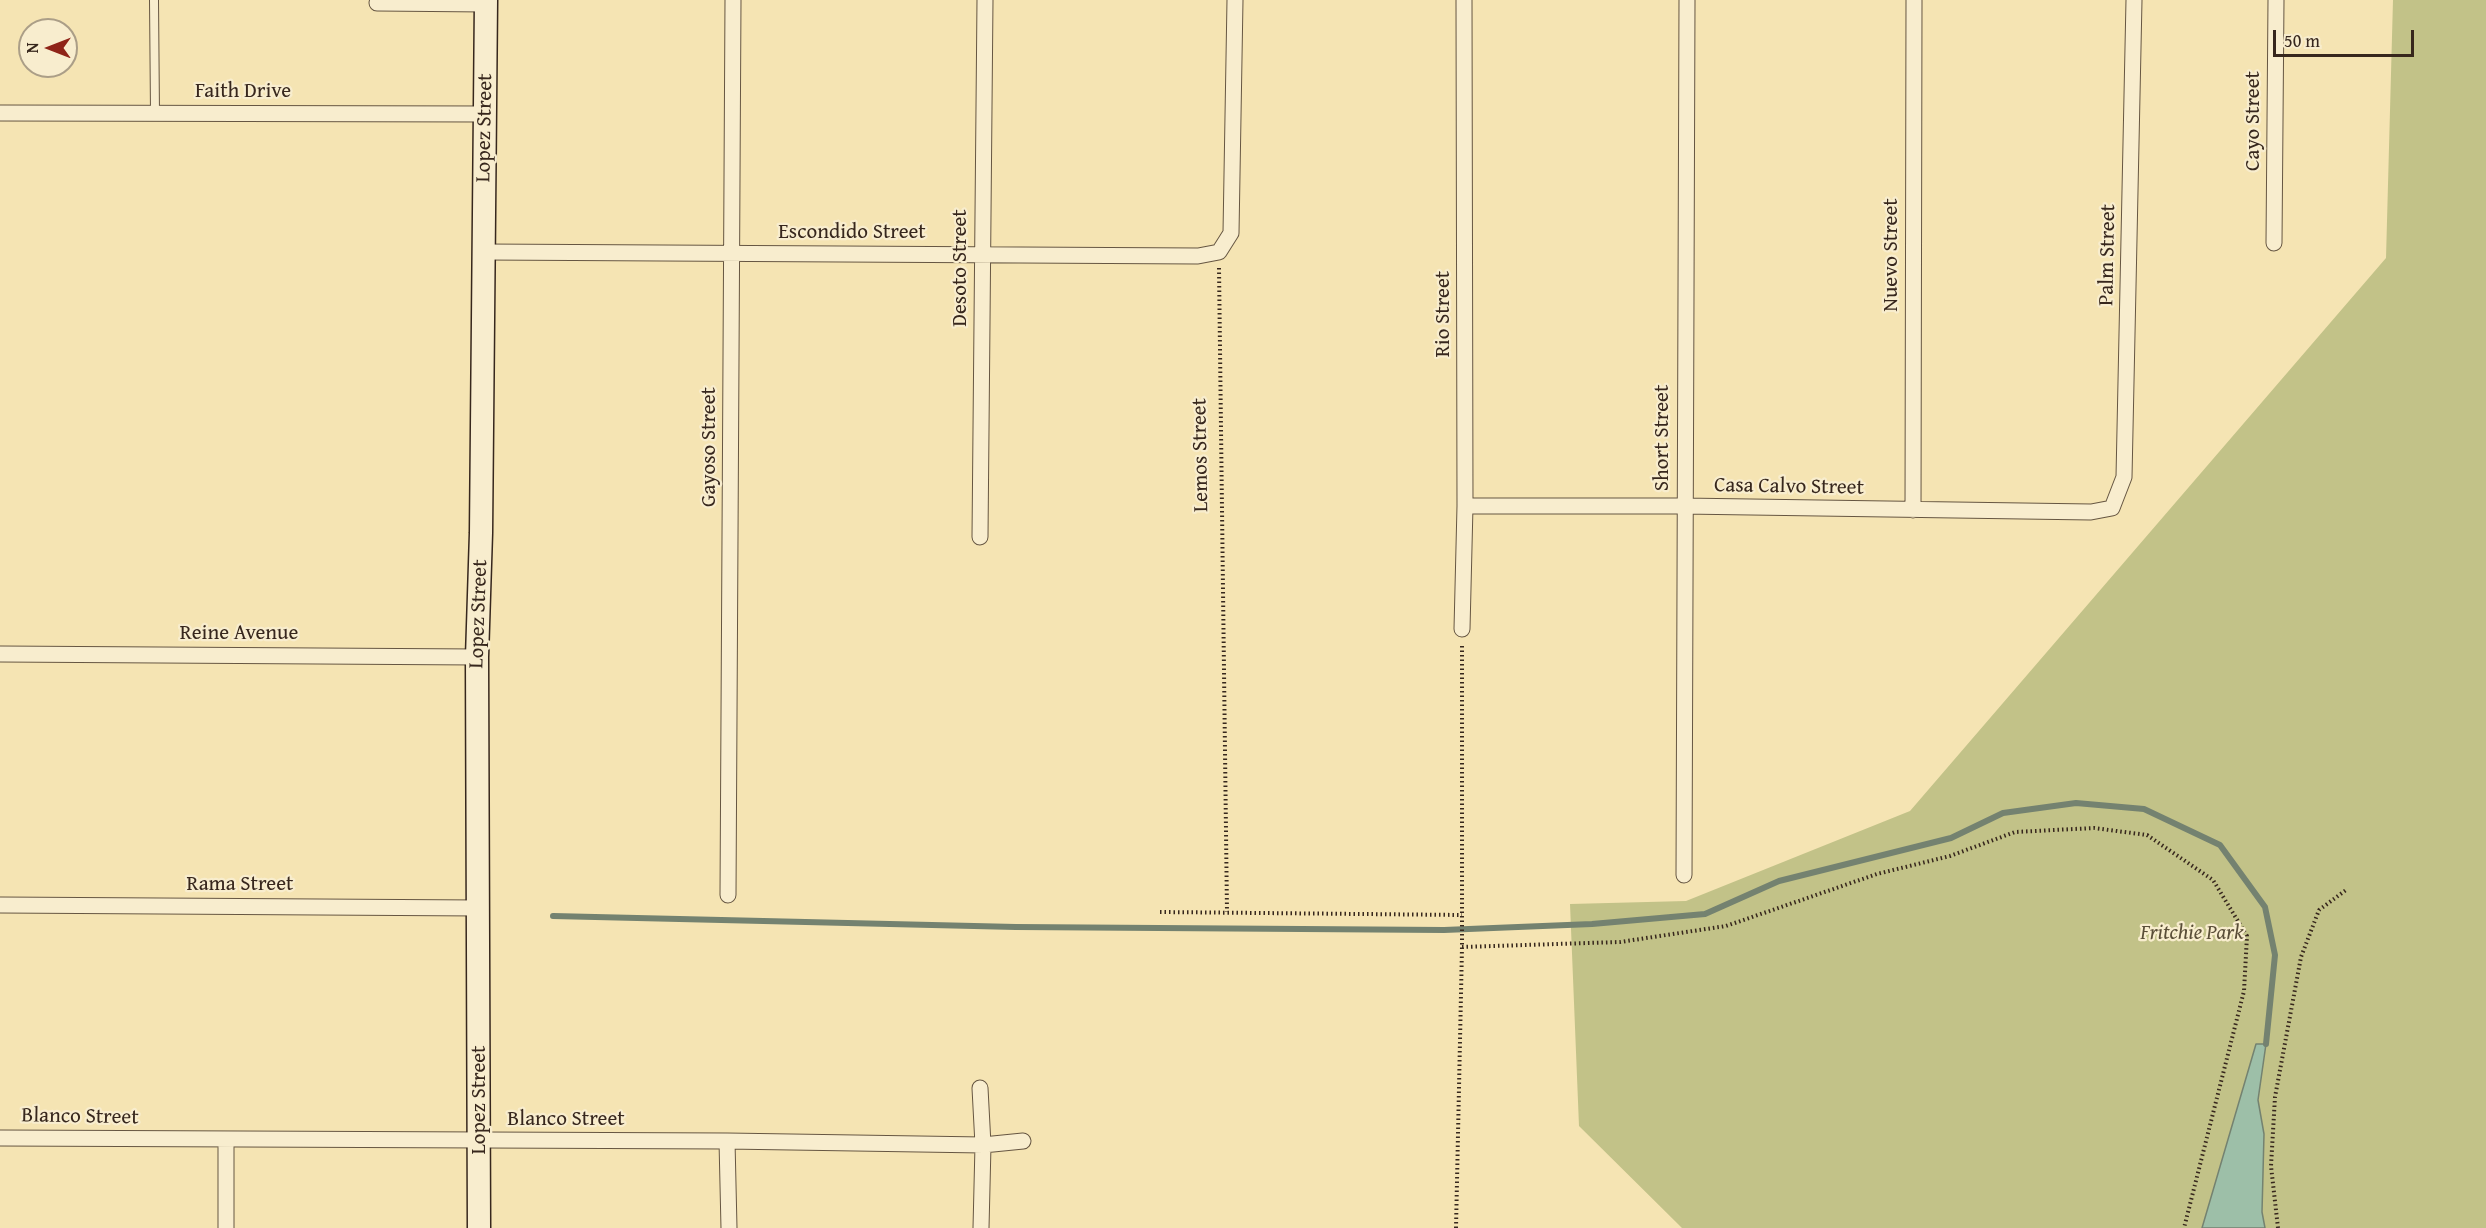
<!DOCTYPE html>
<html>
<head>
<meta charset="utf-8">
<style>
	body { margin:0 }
	#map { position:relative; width:2486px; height:1228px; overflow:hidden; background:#f5e4b3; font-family:"Gentium Book Plus",serif }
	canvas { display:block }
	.north { position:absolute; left:18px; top:18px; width:60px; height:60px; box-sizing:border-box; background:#f8edce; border:2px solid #ab9e87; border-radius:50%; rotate:270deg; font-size:16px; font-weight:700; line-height:24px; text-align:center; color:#37271d }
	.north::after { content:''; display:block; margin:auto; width:21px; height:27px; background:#8f2418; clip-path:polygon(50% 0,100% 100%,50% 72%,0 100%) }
	.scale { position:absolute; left:2273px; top:30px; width:141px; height:27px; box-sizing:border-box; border:3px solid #37271d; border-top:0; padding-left:8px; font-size:18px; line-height:21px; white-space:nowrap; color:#37271d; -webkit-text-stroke:4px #f8edce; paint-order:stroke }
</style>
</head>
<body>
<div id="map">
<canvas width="2486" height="1228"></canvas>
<div class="north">N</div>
<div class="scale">50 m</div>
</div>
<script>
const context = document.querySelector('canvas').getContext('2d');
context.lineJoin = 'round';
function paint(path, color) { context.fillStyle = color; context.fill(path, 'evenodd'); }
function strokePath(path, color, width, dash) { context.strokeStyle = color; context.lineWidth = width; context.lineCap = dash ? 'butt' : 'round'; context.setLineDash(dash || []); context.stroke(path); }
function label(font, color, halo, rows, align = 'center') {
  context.font = font + ' "Gentium Book Plus",serif'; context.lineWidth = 4.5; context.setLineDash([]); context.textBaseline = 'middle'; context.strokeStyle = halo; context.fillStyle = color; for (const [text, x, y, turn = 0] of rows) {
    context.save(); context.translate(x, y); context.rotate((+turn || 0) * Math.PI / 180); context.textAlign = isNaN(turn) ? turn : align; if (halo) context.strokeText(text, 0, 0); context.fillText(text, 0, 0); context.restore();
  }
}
const green = new Path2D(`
	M 2393,0 L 2486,0 L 2486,1228 L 1682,1228 L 1579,1126 L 1570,904 L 1686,901 L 1910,811 L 2386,258 Z`);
const water = new Path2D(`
	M 2256,1044 L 2266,1044 L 2258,1100 L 2264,1134 L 2262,1212 L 2265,1228 L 2202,1228 Z`);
const stream = new Path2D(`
	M 553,916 L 1016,927 L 1444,930 L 1592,924 L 1705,914 L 1779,881 L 1951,838 L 2003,813 L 2076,803 L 2144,809 L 2220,845 L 2265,907 L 2275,955 L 2266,1044`);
const path = new Path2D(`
	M 1219,268 L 1227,912
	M 1160,912 L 1462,915
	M 1462,947 L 1620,942 L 1726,926 L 1877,874 L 1950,856 L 2015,832 L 2094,828 L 2147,835 L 2213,880 L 2247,936 L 2244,991 L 2184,1228
	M 1456,1228 L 1462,947 L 1462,644
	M 2278,1228 L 2271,1166 L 2275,1097 L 2301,957 L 2319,910 L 2346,890`);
const lane = new Path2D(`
	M 154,0 L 155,113`);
const street = new Path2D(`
	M 377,3 L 486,4
	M 0,113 L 486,114
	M 2274,243 L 2276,0
	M 484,252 L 1198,256 L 1219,252 L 1231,233 L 1235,0
	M 1465,506 L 1683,506 L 2091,512 L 2112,508 L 2124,477 L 2134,0
	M 1913,510 L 1914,0
	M 980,537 L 985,0
	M 1462,629 L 1465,506 L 1464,0
	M 0,654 L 477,657
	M 1684,875 L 1687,0
	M 728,895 L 733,0
	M 0,905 L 479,908
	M 980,1088 L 983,1145 L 981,1228
	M 0,1138 L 727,1141 L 983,1145 L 1023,1141
	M 727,1141 L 729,1228
	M 226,1228 L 226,1140`);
const secondary = new Path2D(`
	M 479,1228 L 477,657 L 481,533 L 486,0`);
const streetNames = [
	["Faith Drive",243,92],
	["Cayo Street",2254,121,-90],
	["Lopez Street",485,128,-89],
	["Escondido Street",852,233],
	["Nuevo Street",1892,255,-90],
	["Palm Street",2108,255,-89],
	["Desoto Street",961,268,-90],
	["Rio Street",1444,314,-90],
	["Short Street",1663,438,-90],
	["Gayoso Street",710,447,-90],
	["Lemos Street",1201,455,-91],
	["Casa Calvo Street",1789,487,1],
	["Lopez Street",479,614,-88],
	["Reine Avenue",239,634],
	["Rama Street",240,885],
	["Lopez Street",480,1100,-90],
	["Blanco Street",80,1117,1],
	["Blanco Street",566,1120]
];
const parkNames = [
	["Fritchie Park",2192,934]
];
paint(green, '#c2c288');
paint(water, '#9dbfa8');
strokePath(water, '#748270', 1.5);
strokePath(stream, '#748270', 6);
strokePath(lane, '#665642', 10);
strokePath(street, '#665642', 17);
strokePath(secondary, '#37271d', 25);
strokePath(path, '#37271d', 4, [1.5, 3]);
strokePath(lane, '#f8edce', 8);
strokePath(street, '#f8edce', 15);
strokePath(secondary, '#f8edce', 22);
label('21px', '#37271d', '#f8edce', streetNames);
label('italic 21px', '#5a4e38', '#f8edce', parkNames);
</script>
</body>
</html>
